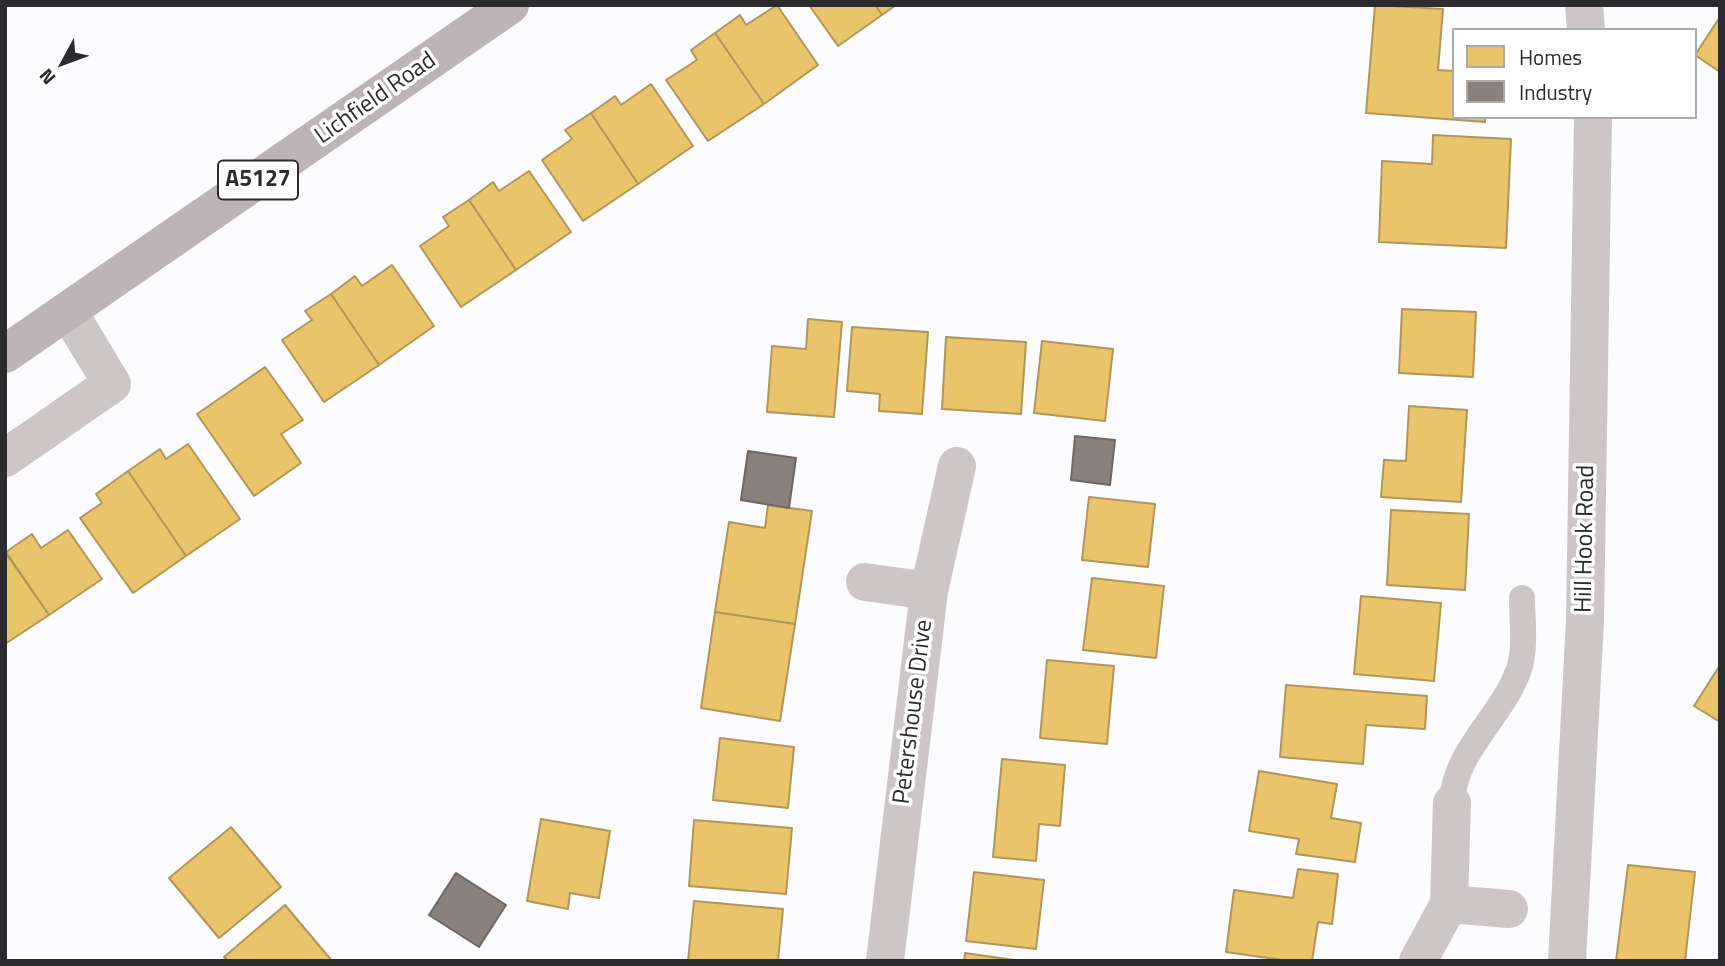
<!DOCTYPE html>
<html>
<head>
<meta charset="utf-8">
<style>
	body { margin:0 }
	#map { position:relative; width:1725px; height:966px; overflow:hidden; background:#fcfbfd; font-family:"Titillium Web",sans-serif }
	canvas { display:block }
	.frame { position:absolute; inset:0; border:7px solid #2c2b2d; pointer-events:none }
	.legend { position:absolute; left:1452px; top:28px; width:245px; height:91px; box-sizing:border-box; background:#fff; border:2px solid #abaaab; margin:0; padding:9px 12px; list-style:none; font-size:21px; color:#2c2b2d }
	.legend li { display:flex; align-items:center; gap:14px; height:35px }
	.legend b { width:35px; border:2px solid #abaaab }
	.north { position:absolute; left:28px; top:28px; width:70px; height:70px; -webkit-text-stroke:5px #fff; paint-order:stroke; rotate:229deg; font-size:19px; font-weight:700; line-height:28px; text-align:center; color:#2c2b2d }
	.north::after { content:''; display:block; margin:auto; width:24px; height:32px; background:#2c2b2d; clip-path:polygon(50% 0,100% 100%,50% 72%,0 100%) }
</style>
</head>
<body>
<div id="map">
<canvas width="1725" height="966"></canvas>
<div class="frame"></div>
<ul class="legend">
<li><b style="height:19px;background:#e9c46a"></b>Homes</li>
<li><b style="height:19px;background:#8a817c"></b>Industry</li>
</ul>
<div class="north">N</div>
</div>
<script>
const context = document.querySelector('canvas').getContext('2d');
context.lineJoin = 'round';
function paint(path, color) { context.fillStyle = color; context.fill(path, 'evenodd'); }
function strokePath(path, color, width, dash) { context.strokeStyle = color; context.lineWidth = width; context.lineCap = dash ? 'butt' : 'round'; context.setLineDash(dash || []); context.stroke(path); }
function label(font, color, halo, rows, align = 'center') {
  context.font = font + ' "Titillium Web",sans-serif'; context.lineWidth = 7; context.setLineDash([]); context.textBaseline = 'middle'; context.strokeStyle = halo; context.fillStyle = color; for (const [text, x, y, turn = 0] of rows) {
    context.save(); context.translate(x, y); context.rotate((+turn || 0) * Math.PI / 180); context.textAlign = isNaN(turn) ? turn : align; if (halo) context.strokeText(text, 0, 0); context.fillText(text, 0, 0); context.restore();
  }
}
const homes = new Path2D(`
	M 777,5 L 818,65 L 764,104 L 715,33 L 740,15 L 746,25 Z
	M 809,5 L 875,5 L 882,15 L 838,46 Z
	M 875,5 L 896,5 L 882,15 Z
	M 1375,5 L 1443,9 L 1438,70 L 1454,71 L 1454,117 L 1485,117 L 1485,122 L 1366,113 Z
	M 1720,17 L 1720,72 L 1695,55 Z
	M 715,33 L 764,104 L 708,141 L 666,80 L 697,60 L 691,50 Z
	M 651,84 L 693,146 L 638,184 L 591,113 L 615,96 L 621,105 Z
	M 591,113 L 638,184 L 583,221 L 542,160 L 572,139 L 565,130 Z
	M 1433,135 L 1511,139 L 1506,248 L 1379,242 L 1382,161 L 1432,164 Z
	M 529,171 L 571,232 L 516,270 L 469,200 L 493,182 L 499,191 Z
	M 469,200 L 516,270 L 461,307 L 420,246 L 449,226 L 443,217 Z
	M 392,265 L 434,326 L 379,365 L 331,294 L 355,276 L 362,286 Z
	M 331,294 L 379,365 L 324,402 L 282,340 L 312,320 L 305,311 Z
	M 1402,309 L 1476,312 L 1473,377 L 1399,373 Z
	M 808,319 L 842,322 L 834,417 L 767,412 L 772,346 L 806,349 Z
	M 852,327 L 928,332 L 922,414 L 879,411 L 880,394 L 847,391 Z
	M 946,337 L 1026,342 L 1021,414 L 942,409 Z
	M 1042,341 L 1113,349 L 1105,421 L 1034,413 Z
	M 265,367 L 303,420 L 281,434 L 301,463 L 254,496 L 197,414 Z
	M 1409,406 L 1467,410 L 1461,502 L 1381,497 L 1384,460 L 1406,461 Z
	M 188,444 L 240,519 L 186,556 L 128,471 L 160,449 L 166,459 Z
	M 128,471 L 186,556 L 133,593 L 80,518 L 102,503 L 96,494 Z
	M 1089,497 L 1155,504 L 1148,567 L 1082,560 Z
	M 768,505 L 812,511 L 795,624 L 715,612 L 729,522 L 765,528 Z
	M 1391,510 L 1469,514 L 1465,590 L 1387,585 Z
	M 68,530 L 102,579 L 49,615 L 6,552 L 32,534 L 41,548 Z
	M 5,552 L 49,615 L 5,644 Z
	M 1092,578 L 1164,586 L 1156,658 L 1083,650 Z
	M 1361,596 L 1441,603 L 1434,681 L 1354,674 Z
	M 715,612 L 795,624 L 780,721 L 701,708 Z
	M 1047,660 L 1114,666 L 1107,744 L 1040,738 Z
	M 1720,665 L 1720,722 L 1694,706 Z
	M 1286,685 L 1427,696 L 1425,729 L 1366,725 L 1363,764 L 1280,757 Z
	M 720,738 L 794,747 L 788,808 L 713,800 Z
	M 1002,759 L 1065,765 L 1060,826 L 1039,824 L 1036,861 L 993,857 Z
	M 1259,771 L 1337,784 L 1331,818 L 1361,823 L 1355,862 L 1296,854 L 1299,839 L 1249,831 Z
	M 541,819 L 610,831 L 599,898 L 570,893 L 568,909 L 527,901 Z
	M 694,820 L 792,828 L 786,894 L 689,886 Z
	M 231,827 L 281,887 L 219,938 L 169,878 Z
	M 1628,865 L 1695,872 L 1685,961 L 1616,961 Z
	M 1298,869 L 1338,874 L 1332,924 L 1318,922 L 1312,961 L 1289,961 L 1226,952 L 1234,890 L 1293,898 Z
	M 974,872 L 1044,880 L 1036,949 L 966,941 Z
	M 694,901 L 783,909 L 778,961 L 688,961 Z
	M 285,905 L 332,961 L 228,961 L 224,957 Z
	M 965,953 L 1021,961 L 964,961 Z`);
const industry = new Path2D(`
	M 1075,436 L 1115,440 L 1110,485 L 1071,480 Z
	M 748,451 L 796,458 L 789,508 L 741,500 Z
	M 456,873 L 506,905 L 479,947 L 429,915 Z`);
const lane = new Path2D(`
	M 1452,803 C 1454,750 1502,718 1519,669 C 1526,648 1522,619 1522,598`);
const street = new Path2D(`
	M 1584,5 L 1586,30
	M 5,458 L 112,384 L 68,311
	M 865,582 L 929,591
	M 1449,904 L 1509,909
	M 885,961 L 929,591 L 957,466
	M 1418,961 L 1449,904 L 1452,803
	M 1567,961 L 1585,620 L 1593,117`);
const primary = new Path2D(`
	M 5,354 L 510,5`);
const shields = [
	[258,180,80]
];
const shieldNames = [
	["A5127",258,180]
];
const streetNames = [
	["Lichfield Road",376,99,-35],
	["Hill Hook Road",1586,539,-89],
	["Petershouse Drive",914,712,-83]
];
paint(homes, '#e9c46a');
strokePath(homes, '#b09658', 2);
paint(industry, '#8a817c');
strokePath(industry, '#6e6764', 2);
strokePath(lane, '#ccc6c7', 26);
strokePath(street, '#ccc6c7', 38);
strokePath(primary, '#bcb4b6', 38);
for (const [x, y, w] of shields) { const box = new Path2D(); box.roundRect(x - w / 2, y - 19.5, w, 39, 5); context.fillStyle = '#fff'; context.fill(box); strokePath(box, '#2c2b2d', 2); }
label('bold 23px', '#2c2b2d', null, shieldNames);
label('24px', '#2c2b2d', '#fff', streetNames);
</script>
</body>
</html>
